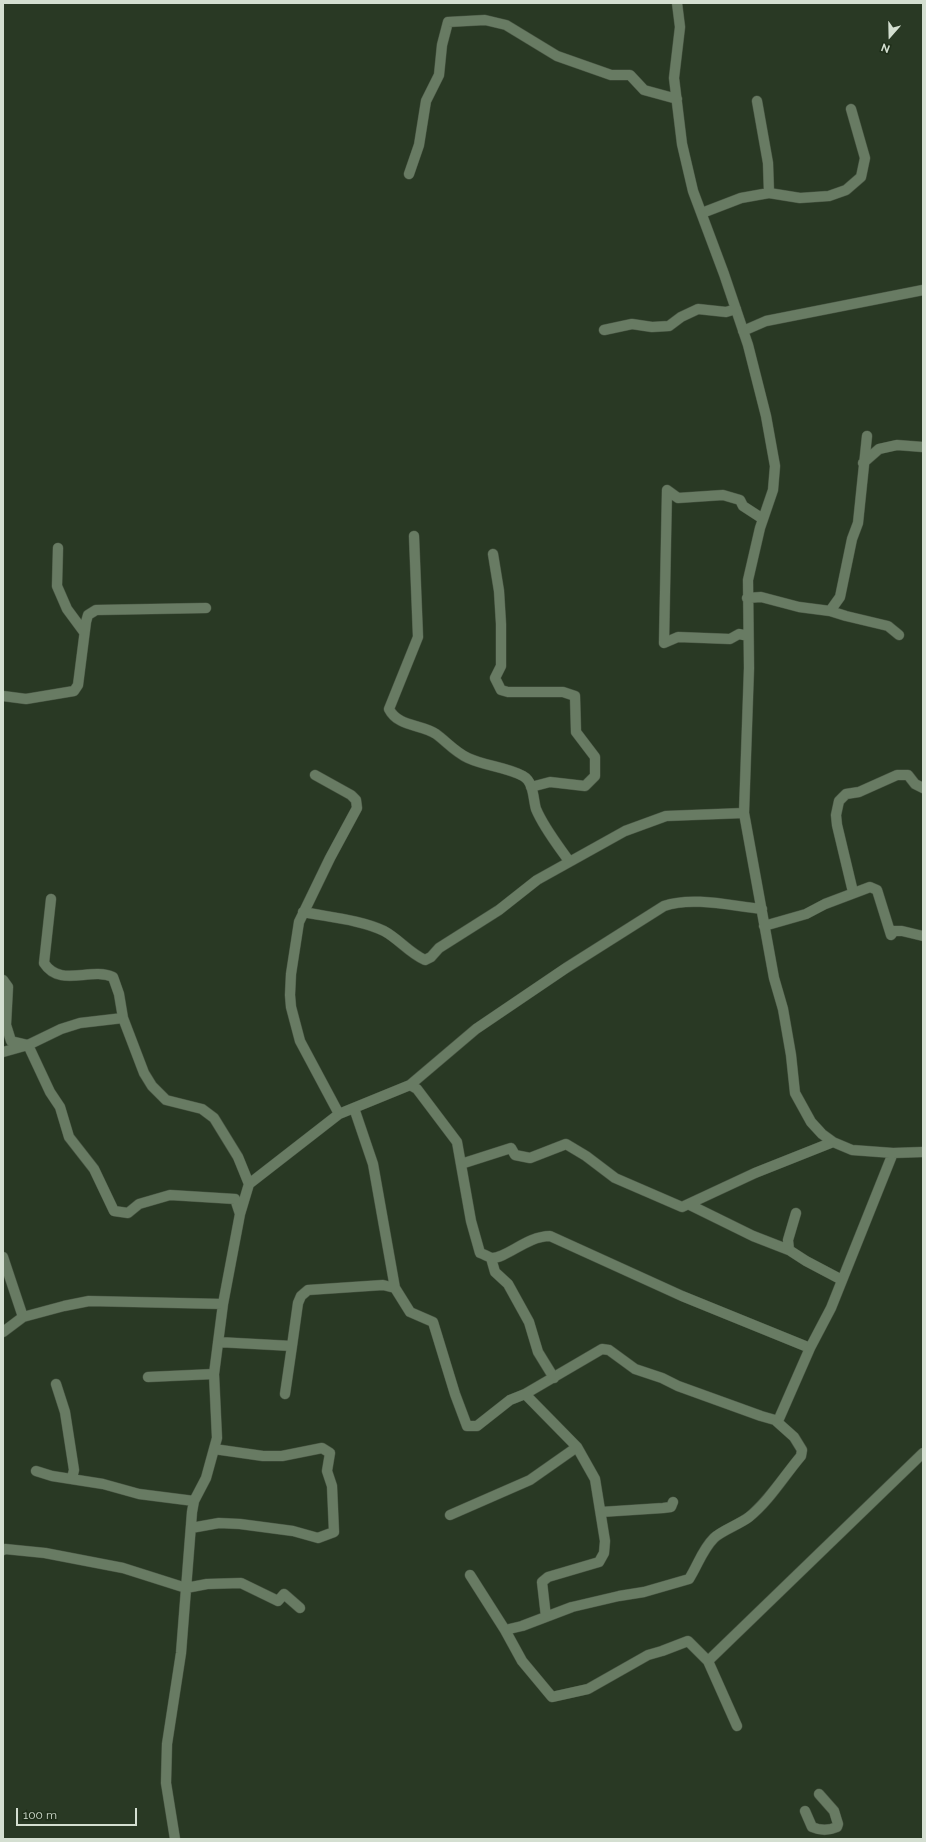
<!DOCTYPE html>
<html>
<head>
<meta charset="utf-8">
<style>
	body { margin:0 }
	#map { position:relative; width:926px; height:1842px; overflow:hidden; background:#293924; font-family:Raleway,sans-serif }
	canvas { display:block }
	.frame { position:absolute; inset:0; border:4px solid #d4dfd1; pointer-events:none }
	.north { position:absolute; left:870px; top:16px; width:40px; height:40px; -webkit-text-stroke:3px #1f2f1a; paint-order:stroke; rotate:200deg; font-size:11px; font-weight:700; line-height:16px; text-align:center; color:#d4dfd1 }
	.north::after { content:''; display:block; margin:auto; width:14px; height:18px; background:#d4dfd1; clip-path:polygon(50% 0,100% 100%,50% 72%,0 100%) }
	.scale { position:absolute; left:16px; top:1808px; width:121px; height:18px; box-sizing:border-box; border:2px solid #d4dfd1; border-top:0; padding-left:5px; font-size:12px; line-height:14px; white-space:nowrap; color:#d4dfd1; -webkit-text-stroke:3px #1f2f1a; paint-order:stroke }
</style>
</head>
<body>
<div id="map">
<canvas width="926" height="1842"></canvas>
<div class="frame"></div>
<div class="north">N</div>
<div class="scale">100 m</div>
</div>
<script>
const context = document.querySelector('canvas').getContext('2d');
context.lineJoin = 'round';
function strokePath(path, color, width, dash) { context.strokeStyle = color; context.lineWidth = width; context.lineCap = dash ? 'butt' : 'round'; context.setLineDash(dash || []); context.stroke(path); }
const minor = new Path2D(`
	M 677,3 L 680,27 L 674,78 L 682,144 L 693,191 L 724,274 L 748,345 L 766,416 L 775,466 L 773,490 L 760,528 L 748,580 L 749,668 L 744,813 L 774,978 L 783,1009 L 791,1055 L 795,1093 L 811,1122 L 822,1134 L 833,1142 L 852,1150 L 893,1153 L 923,1152
	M 757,101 L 768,163 L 769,193
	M 409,174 L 419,145 L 426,101 L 439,75 L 442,45 L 448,22 L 485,20 L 506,25 L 557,56 L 611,75 L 630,75 L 644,90 L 677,99
	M 702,213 L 741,198 L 769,193 L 800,198 L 829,196 L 846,190 L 861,177 L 865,158 L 851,109
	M 604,330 L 632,324 L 652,327 L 669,326 L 681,317 L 698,309 L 726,312 L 736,309
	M 743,331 L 766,321 L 923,290
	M 863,463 L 879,449 L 897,445 L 923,447
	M 414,536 L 418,637 L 389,709 C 398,727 421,724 436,734 C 447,742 455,752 468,758 C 485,766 506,767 523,776 C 534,782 533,799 536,809 C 544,828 557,844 569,861
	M 58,548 L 57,586 L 67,609 L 84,632
	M 493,554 L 499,591 L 501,624 L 501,666 L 495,678 L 501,690 L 508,692 L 563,692 L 575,696 L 576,732 L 595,757 L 595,776 L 585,786 L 550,782 L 531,787
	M 747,598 L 761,597 L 799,607 L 830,611 L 846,616 L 888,626 L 899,635
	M 830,611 L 840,597 L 852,539 L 858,523 L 867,436
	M 748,636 L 739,634 L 730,639 L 678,637 L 664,643 L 667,490 L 678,498 L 723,495 L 740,500 L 743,506 L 763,519
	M 3,696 L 26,699 L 74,691 L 78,685 L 86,622 L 88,615 L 96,610 L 206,608
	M 315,775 L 351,795 L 356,800 L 357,808 L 330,858 L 299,922 L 291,974 L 290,995 L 291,1007 L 300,1041 L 339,1114
	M 853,892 L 837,825 L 836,815 L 839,801 L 846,794 L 859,792 L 897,775 L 908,775 L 915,784 L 923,788
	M 51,899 L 44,963 C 60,988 90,967 113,977 L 119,994 L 123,1018 L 144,1073 L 152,1086 L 166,1100 L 202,1109 L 214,1118 L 238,1157 L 249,1184
	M 303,912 C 328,917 362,920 384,931 C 399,939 409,953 425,960 L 431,957 L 439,948 L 499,910 L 537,880 L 625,831 L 666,816 L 744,813
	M 764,926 L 806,914 L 825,904 L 870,887 L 877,890 L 891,935 L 894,931 L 902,931 L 923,936
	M 3,980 L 8,987 L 6,1025 L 11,1041 L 28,1045 L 50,1092 L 60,1107 L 69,1137 L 94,1169 L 114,1211 L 128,1213 L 139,1204 L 170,1195 L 235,1199 L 240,1214
	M 3,1052 L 28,1045 L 61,1029 L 80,1023 L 123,1018
	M 410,1085 L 476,1029 L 566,968 L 664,906 C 692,896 732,906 762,909
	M 354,1108 L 373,1164 L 395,1288
	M 461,1164 L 511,1148 L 515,1155 L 530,1158 L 566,1144 L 586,1156 L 615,1178 L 682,1207 L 755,1173 L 833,1142
	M 690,1205 L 753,1236 L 789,1250 L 806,1261 L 842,1280
	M 789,1250 L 788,1240 L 796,1213
	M 3,1257 L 23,1317
	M 491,1258 L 495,1272 L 508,1284 L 529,1322 L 538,1352 L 554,1378
	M 3,1332 L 23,1317 L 64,1306 L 89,1301 L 223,1304
	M 218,1342 L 292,1346 L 285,1394
	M 292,1346 L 298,1303 L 301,1296 L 308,1290 L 383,1285 L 395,1288 L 410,1312 L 433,1322 L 455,1394 L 467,1426 L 477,1426 L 510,1400 L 525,1394 L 602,1349 L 609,1350 L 635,1369 L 662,1378 L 678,1386 L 761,1416 L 775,1420 L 794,1437 L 802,1450 L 801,1456 C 784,1476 769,1501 749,1517 C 740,1524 721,1531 714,1538 C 702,1550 698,1565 689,1579 L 644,1592 L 619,1596 L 572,1607 L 522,1626 L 505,1630
	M 148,1377 L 214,1374
	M 56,1384 L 65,1412 L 74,1470 L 72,1478
	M 525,1394 L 577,1447 L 595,1479 L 605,1541 L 604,1553 L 599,1562 L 548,1577 L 542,1582 L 546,1617
	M 778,1421 L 810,1348 L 831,1308 L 893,1153
	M 36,1471 L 52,1476 L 103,1484 L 139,1494 L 194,1501
	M 601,1512 L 663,1508 L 671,1507 L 673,1502
	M 450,1515 L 530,1480 L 577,1447
	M 191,1528 L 219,1523 L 240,1524 L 293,1531 L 318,1538 L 334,1532 L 332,1486 L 327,1471 L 330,1453 L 322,1448 L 282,1456 L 263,1456 L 214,1449
	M 3,1550 L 5,1549 L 45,1553 L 123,1568 L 186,1588 L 207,1584 L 241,1583 L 278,1601 L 284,1594 L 300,1608
	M 470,1575 L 505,1630 L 522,1661 L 552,1697 L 588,1689 L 648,1655 L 662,1651 L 688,1641 L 708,1661 L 923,1453
	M 708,1661 L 737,1726
	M 805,1811 L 812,1827 C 821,1831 828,1831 837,1827 L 838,1824 L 834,1811 L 819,1794
	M 175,1839 L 166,1783 L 167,1744 L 181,1653 L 192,1512 L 194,1501 L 206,1478 L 217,1438 L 214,1374 L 223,1304 L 240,1214 L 249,1184 L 339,1114 L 410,1085 L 417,1089 L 457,1142 L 471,1221 L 480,1253 C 484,1254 488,1257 492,1258 C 507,1258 527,1236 550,1236 L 682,1296 L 810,1348`);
strokePath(minor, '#485543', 11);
strokePath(minor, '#687b63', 10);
</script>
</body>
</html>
